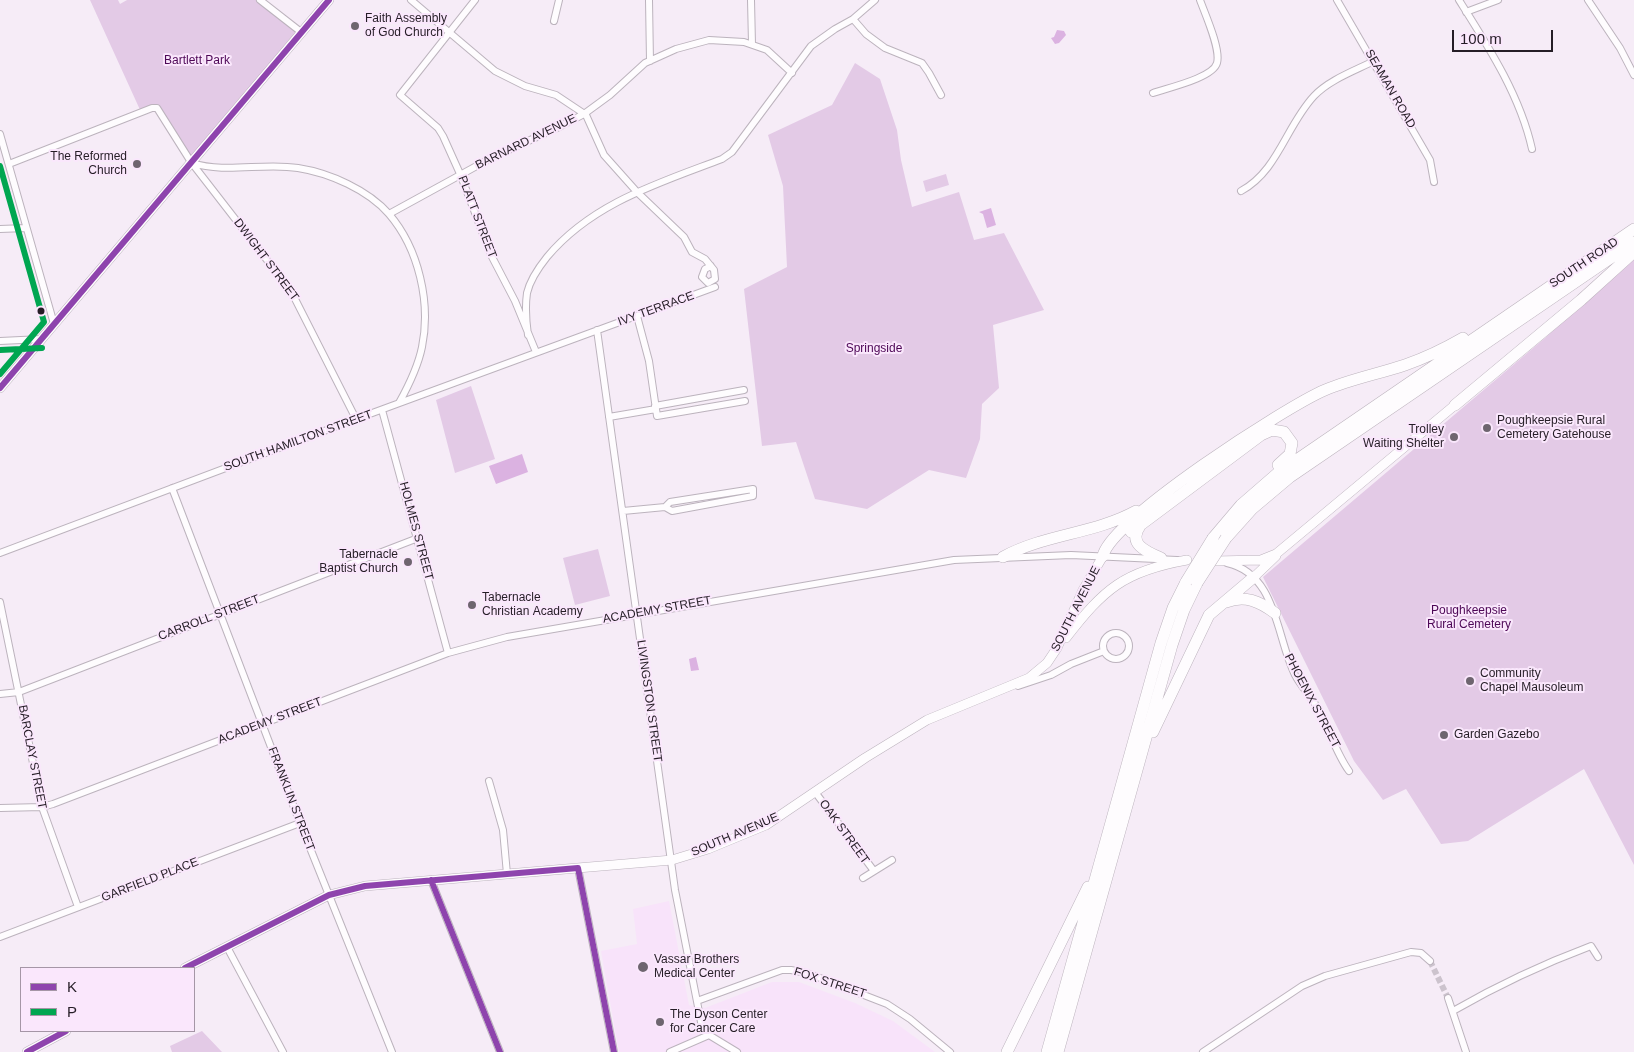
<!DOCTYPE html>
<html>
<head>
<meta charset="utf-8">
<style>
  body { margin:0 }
  #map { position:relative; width:1634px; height:1052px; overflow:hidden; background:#f6ecf7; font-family:Helvetica,sans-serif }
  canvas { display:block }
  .legend { position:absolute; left:20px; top:967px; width:175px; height:65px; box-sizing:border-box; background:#fae7fc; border:1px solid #a596a6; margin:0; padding:6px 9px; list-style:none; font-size:15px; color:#251d26 }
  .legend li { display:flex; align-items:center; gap:10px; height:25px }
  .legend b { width:25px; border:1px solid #a596a6 }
  .scale { position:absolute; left:1452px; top:30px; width:101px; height:22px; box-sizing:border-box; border:2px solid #251d26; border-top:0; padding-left:6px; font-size:15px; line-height:18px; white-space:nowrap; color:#251d26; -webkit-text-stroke:4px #fae7fc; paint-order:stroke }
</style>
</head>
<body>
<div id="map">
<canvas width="1634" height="1052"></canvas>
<ul class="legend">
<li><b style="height:6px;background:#8e44ad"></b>K</li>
<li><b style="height:6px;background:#00a651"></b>P</li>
</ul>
<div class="scale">100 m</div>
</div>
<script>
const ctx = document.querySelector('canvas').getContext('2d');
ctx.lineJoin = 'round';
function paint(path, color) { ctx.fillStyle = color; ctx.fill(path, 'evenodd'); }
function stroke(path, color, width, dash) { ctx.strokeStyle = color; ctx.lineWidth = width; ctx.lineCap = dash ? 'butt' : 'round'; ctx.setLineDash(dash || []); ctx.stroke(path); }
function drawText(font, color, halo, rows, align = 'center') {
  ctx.font = font + ' Helvetica,sans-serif'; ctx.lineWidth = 4; ctx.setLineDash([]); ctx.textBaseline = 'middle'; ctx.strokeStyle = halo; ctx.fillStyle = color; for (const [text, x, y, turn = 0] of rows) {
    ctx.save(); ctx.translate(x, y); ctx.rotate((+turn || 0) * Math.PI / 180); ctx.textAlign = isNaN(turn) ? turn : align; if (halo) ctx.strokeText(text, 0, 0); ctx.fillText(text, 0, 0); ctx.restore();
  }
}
paint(new Path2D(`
  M 669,901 L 689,1005 L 705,1008 L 772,982 L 799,982 L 855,1003 L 893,1021 L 935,1052 L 619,1052 L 601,951 L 637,944 L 633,909 Z`), '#f8e3fa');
paint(new Path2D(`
  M 90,0 L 118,0 L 120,4 L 127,0 L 260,0 L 301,32 L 191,162 L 157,108 L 141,112 Z
  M 855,63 L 880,79 L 897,130 L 901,160 L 912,207 L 959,192 L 974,240 L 1004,233 L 1044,310 L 993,325 L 999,388 L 982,404 L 980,439 L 966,478 L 929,470 L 867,509 L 815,499 L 796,442 L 762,446 L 744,289 L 787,267 L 783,186 L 768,135 L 832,105 Z
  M 946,174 L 949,185 L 926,192 L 923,181 Z
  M 1634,256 L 1634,865 L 1584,769 L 1468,841 L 1441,844 L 1406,789 L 1383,800 L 1354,761 L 1263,577 L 1545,338 Z
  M 471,386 L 495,459 L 455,473 L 436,400 Z
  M 598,549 L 610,596 L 575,605 L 563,558 Z
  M 202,1031 L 222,1052 L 172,1052 L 170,1046 Z`), '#e3cae6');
paint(new Path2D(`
  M 1057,30 L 1064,31 L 1066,35 L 1059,43 L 1055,44 L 1051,38 L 1054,37 Z
  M 991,208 L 996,225 L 987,228 L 983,214 L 979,212 Z
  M 522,454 L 528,472 L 496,484 L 489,466 Z
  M 696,657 L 699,670 L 691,671 L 689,659 Z`), '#dbb2e1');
stroke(new Path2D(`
  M 1430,961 L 1448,998`), '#ccc3cd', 6, [6, 3]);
const street = new Path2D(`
  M 260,0 L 301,32
  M 411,0 L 495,71 L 525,86 L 556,95 L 586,115 L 604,155 L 637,192 L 684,237 L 692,252 L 705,259 L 714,270 L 715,279 L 708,283 L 702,277 L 705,269 L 711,266
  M 475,0 L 400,95 L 438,128 L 443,136 L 461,176 L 491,255 L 515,301 L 536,352
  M 649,0 L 650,61
  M 751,0 L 752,44
  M 1337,0 L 1430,160 L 1434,182
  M 1459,0 C 1488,46 1520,95 1532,149
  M 1588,0 L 1620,48 L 1634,75
  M 1466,12 L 1498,0
  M 853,19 L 866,34 L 885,48 L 922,63 L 929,73 L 941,95
  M 554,21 L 559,0
  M 1153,93 C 1167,88 1213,78 1217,63 C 1221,49 1205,14 1200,0
  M 0,134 L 54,324
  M 192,163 C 227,174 263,162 298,168 C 330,173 368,190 389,214 C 419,249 431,303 422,347 C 418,367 409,385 399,403
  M 9,164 L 152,108 L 157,108 L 191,162 L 291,291 L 356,419
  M 1241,191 C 1278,171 1286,126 1314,96 C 1329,80 1354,71 1374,61
  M 389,214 L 493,157 L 561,126 L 584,114 L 610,95 L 645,63 L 676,49 L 709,40 L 744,42 L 767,50 L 792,73
  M 0,229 L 26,228
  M 637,316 L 649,361 L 657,416 L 745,401
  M 597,330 L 675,890 L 702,1027 L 709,1035 L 737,1052
  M 528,335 C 526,321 525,307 527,293 C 530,280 539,267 547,257 C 592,203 659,183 722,159 L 732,152 L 811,46 L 835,29 L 853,19 L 875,0
  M 0,341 L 42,339
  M 655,406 L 744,390
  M 382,410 L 448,653
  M 609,417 L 656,409
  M 172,488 L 300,823 L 392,1052
  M 623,511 L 665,507 L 672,511 L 753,496 L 753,489 L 670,502 L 665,507
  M 0,553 L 356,419 L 715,287
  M 1227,563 C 1277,574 1276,637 1295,675 C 1301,687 1312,697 1318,709 C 1329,729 1336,753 1349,771
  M 0,602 L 42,807 L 78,907
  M1103 646a13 13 0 1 1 26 0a13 13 0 1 1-26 0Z
  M 1018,686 L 1051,675 L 1071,664 L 1104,651
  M 0,694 L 19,692 L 418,538
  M 489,781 L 503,830 L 507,874
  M 815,792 L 874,871
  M 0,808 L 42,807 L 53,804 L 448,653 L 507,637 L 954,560 L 1071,555 L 1177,560
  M 578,868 L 614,1052
  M 863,878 L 892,860
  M 431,880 L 500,1052
  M 0,937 L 300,823
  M 227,947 L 283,1052
  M 1448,998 L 1466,1052
  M 697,1001 L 782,970 L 791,970 L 807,973 L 887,1004 L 910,1019 L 950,1052
  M 1453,1011 C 1498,985 1543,964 1591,946 L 1598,957
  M 670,1052 L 709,1035
  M 1203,1052 L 1302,986 L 1325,976 L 1411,952 L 1421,953 L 1430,961`);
const secondary = new Path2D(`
  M 0,388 L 329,0
  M 1215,561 L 1261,560 L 1276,554 L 1455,405
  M 1254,577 L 1276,556
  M 1066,638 C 1104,589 1124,571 1187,560
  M 185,968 L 329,895 L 365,886 L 672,860 L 708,849 L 766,825 L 865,758 L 927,720 L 1029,678 L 1047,663 L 1057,648 L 1083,590 L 1103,556
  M 27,1052 L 66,1031`);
const highway = new Path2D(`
  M 1455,405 L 1581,300 L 1634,252
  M 1140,526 C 1127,544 1147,552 1161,558
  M 1131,532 L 1261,435 L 1272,430 L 1284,432 L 1292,443 L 1290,454 L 1278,465
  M 1213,538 L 1241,505 L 1279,472 L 1634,229
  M 1226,538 L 1252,509 L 1290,477 L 1634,242
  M 1103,556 C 1110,520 1287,406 1325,390 C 1351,379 1378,374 1405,365 C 1425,358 1444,349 1463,338
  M 1003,557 C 1045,534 1094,534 1136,511
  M 1226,602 C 1245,595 1259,601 1275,613
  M 1153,732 L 1209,615 L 1254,577
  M 1007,1052 L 1088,887
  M 1047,1052 L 1161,643 L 1173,608 L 1186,582
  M 1058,1052 L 1172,645 L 1184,610 L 1197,583`);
stroke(street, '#bcb3bd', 8);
stroke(secondary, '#bcb3bd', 10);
stroke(highway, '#bcb3bd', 12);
stroke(street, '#fefcfe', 6);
stroke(secondary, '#fefcfe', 9);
stroke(highway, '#fefcfe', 11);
const highwayBridge = new Path2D(`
  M 1186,582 L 1213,538
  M 1197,583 L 1226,538`);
stroke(highwayBridge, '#bcb3bd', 12, []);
stroke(highwayBridge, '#fefcfe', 11);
stroke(new Path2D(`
  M 0,388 L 329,0
  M 431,880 L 500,1052
  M 185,968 L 329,895 L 365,886 L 578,868 L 614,1052
  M 27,1052 L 66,1031`), '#8e44ad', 6);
stroke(new Path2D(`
  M 0,166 L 44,322 L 0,374
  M 0,350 L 42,348`), '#00a651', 6);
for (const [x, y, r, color] of [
  [355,26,5,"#6e656f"],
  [137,164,5,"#6e656f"],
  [41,311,4.5,"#251d26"],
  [1487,428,5,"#6e656f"],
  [1454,437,5,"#6e656f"],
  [408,562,5,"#6e656f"],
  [472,605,5,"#6e656f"],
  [1470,681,5,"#6e656f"],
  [1444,735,5,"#6e656f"],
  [643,967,6,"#6e656f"],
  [660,1022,5,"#6e656f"]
]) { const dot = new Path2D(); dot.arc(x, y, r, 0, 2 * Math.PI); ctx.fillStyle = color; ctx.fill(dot); stroke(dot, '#fae7fc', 2); }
drawText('12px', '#251d26', '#fae7fc', [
  ["Faith Assembly",365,19],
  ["of God Church",365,33],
  ["The Reformed",127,157,"right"],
  ["Church",127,171,"right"],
  ["Poughkeepsie Rural",1497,421],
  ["Cemetery Gatehouse",1497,435],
  ["Trolley",1444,430,"right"],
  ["Waiting Shelter",1444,444,"right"],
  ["Tabernacle",398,555,"right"],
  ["Baptist Church",398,569,"right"],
  ["Tabernacle",482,598],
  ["Christian Academy",482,612],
  ["Community",1480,674],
  ["Chapel Mausoleum",1480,688],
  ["Garden Gazebo",1454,735],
  ["Vassar Brothers",654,960],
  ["Medical Center",654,974],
  ["The Dyson Center",670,1015],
  ["for Cancer Care",670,1029]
], 'left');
drawText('12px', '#4d0756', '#fae7fc', [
  ["Bartlett Park",197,61],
  ["Springside",874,349],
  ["Poughkeepsie",1469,611],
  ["Rural Cemetery",1469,625]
]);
drawText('12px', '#251d26', '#fae7fc', [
  ["SEAMAN ROAD",1390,89,60],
  ["BARNARD AVENUE",526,142,-26],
  ["PLATT STREET",477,217,69],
  ["DWIGHT STREET",266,260,53],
  ["SOUTH ROAD",1584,263,-34],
  ["IVY TERRACE",656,309,-20],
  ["SOUTH HAMILTON STREET",298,441,-20],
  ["HOLMES STREET",416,531,75],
  ["SOUTH AVENUE",1076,609,-63],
  ["ACADEMY STREET",657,610,-10],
  ["CARROLL STREET",209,618,-21],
  ["LIVINGSTON STREET",649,701,82],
  ["PHOENIX STREET",1312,701,62],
  ["ACADEMY STREET",270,721,-21],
  ["BARCLAY STREET",32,757,79],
  ["FRANKLIN STREET",291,799,69],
  ["OAK STREET",844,832,54],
  ["SOUTH AVENUE",735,835,-23],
  ["GARFIELD PLACE",150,880,-21],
  ["FOX STREET",830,983,18]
]);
</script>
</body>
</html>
